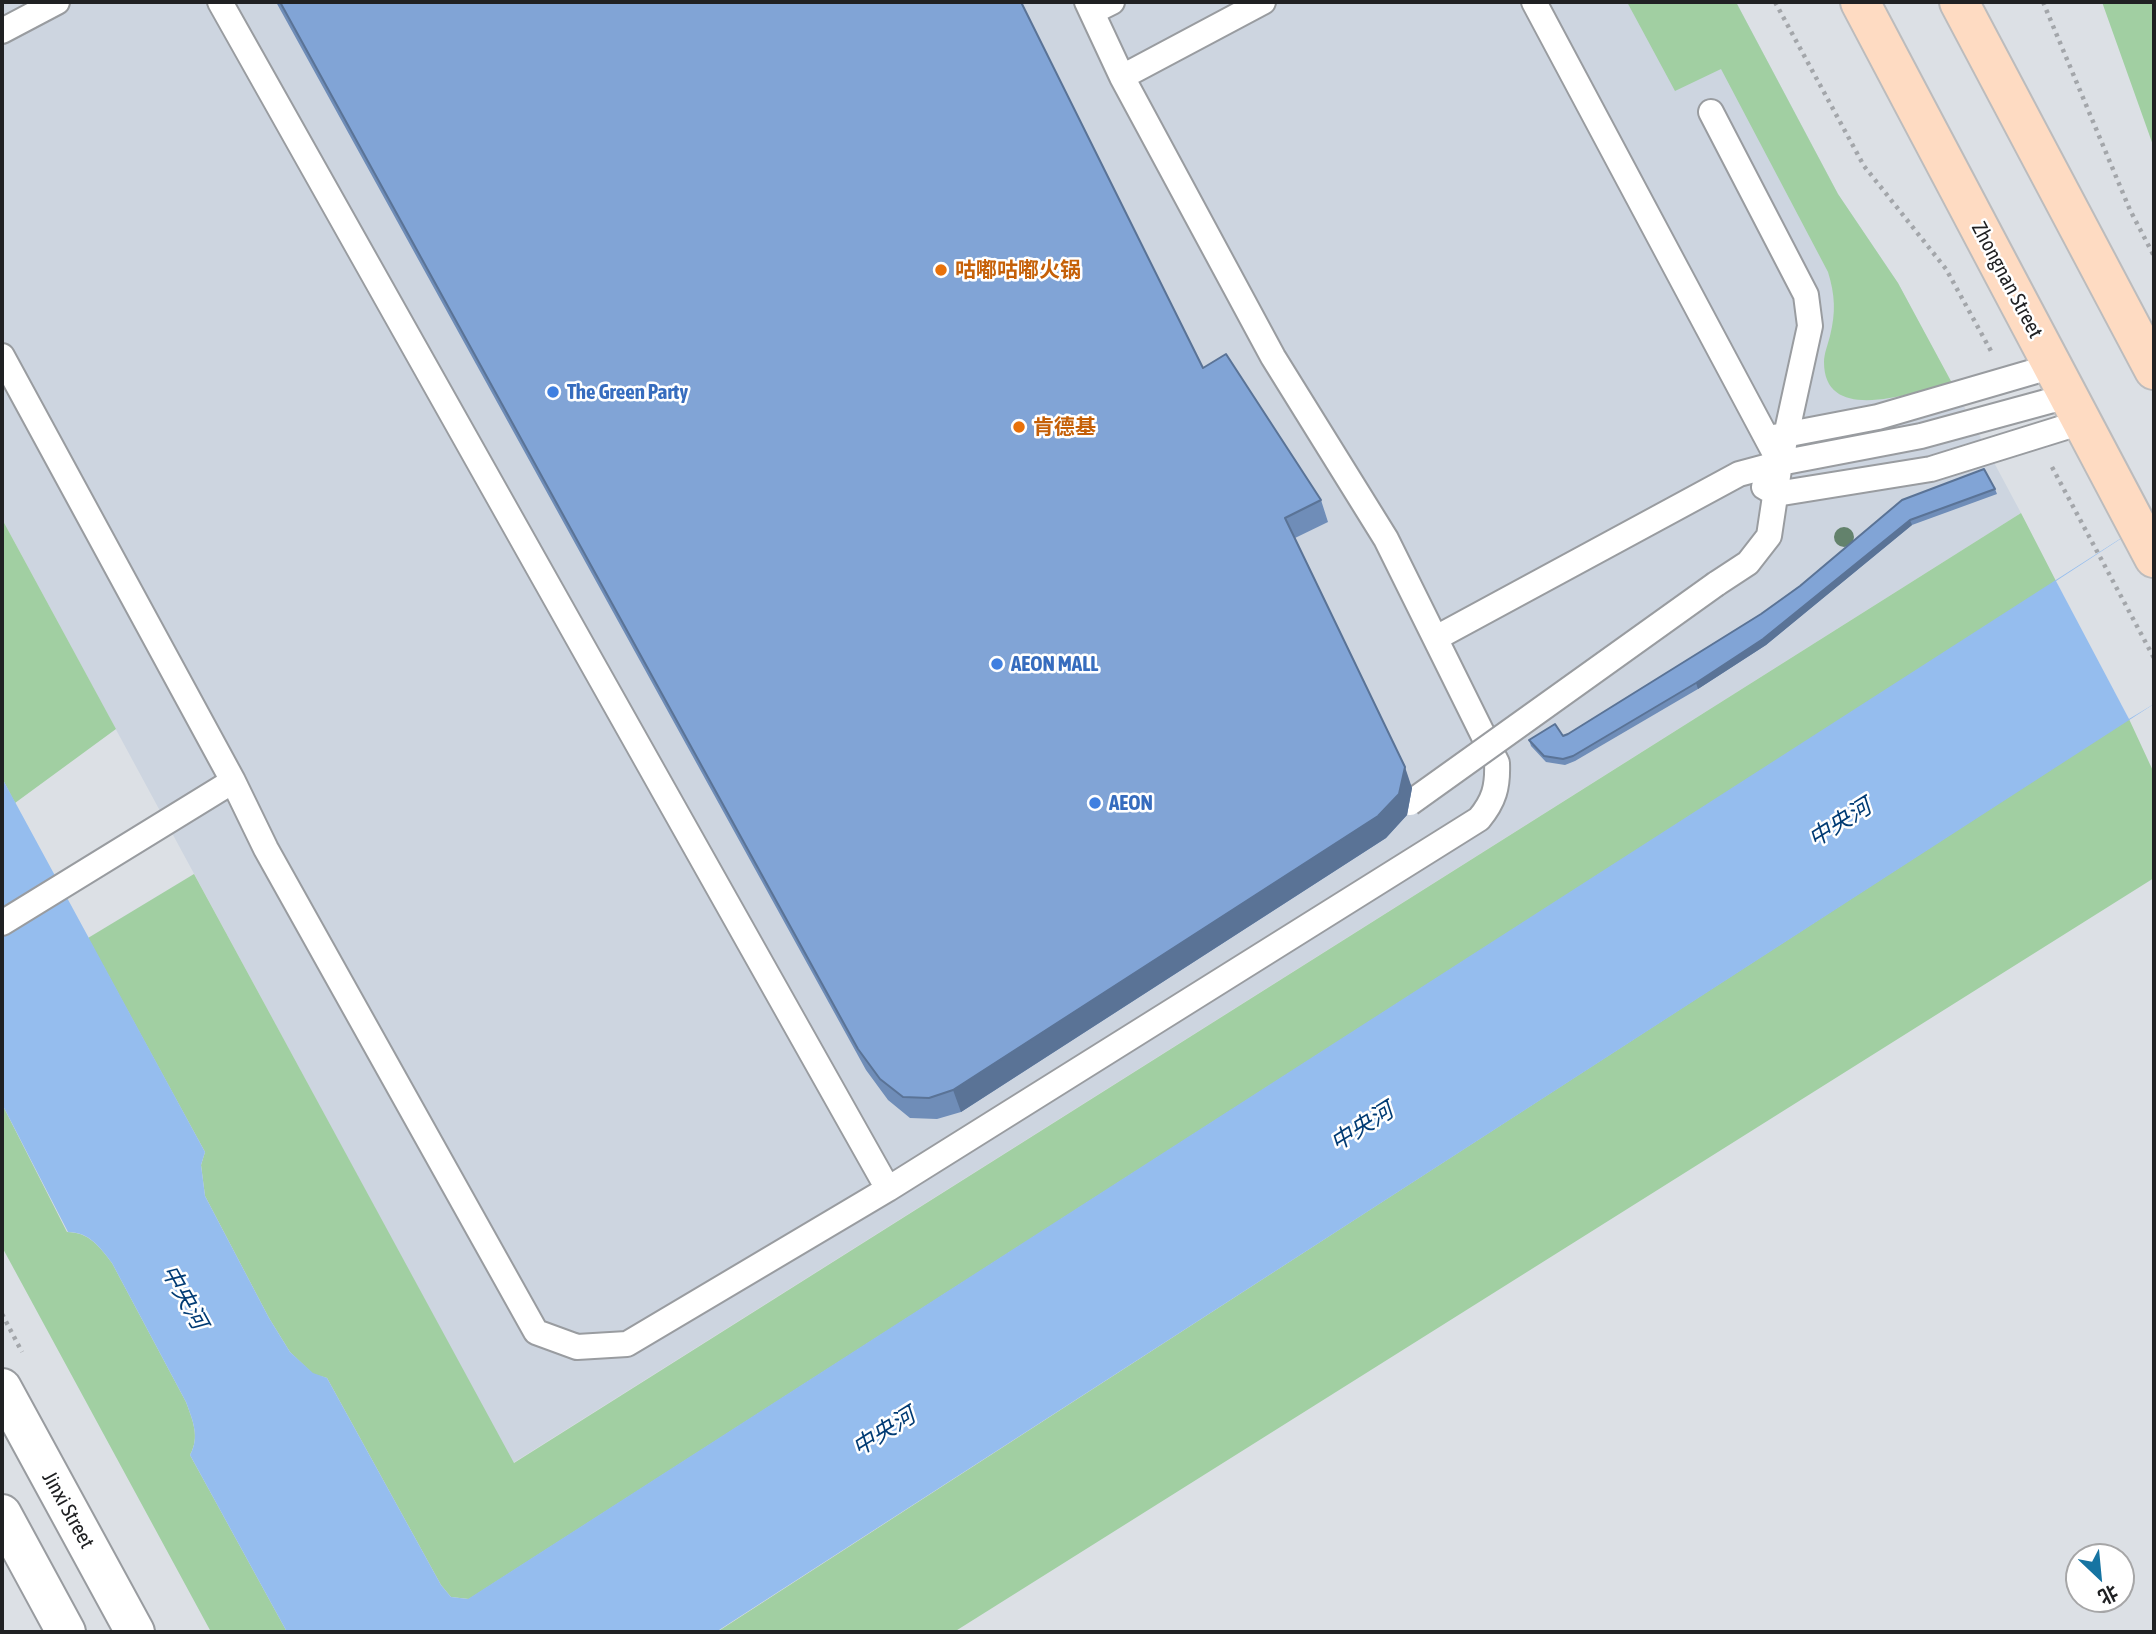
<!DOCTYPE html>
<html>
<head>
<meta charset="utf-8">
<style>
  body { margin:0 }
  #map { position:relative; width:2156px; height:1634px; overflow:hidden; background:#dce0e5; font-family:"Asap Condensed","Noto Sans SC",sans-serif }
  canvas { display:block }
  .frame { position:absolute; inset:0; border:4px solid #202123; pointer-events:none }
  .north { position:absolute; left:2065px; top:1543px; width:70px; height:70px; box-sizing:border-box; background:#fff; border:2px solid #a6a6a7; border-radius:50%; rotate:154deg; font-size:19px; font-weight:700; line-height:28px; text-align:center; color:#202123 }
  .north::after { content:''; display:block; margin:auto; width:24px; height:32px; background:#1674a2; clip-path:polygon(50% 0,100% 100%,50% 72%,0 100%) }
</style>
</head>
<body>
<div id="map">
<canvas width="2156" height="1634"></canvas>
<div class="frame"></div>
<div class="north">北</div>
</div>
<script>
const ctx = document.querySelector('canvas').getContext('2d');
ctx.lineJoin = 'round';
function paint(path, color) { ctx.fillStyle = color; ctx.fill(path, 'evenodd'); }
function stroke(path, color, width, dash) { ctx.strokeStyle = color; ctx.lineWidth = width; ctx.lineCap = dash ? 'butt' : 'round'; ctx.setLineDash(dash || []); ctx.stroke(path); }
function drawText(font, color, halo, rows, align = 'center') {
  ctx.font = font + ' "Asap Condensed","Noto Sans SC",sans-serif'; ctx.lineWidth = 5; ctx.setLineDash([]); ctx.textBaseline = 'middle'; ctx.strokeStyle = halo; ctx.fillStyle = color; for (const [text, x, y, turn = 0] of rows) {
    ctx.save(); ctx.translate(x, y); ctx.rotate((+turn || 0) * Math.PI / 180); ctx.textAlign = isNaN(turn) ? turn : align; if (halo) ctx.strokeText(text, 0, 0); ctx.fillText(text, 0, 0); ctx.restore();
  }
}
paint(new Path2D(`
  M 2,2 L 1736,2 L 1838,194 L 1898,283 L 2021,513 L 513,1463 L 2,519 Z`), '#cdd5e0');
paint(new Path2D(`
  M 1627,2 L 1736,2 L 1838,194 L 1898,283 L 1952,383 C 1916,391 1824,427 1824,362 C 1824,354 1828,344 1830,336 C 1836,312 1835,295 1828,272 L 1721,69 L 1675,91 Z
  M 2102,2 L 2154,2 L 2154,148 Z
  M 2021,513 L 2056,581 L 469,1599 L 451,1597 L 441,1585 L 327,1378 L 313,1374 L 290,1352 L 269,1318 L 205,1196 L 201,1165 L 205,1152 L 88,938 L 194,874 L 514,1463 Z
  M 2,519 L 116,729 L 15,803 L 2,778 Z
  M 2129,719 L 2154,773 L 2154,878 L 954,1632 L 717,1632 Z
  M 2,1104 L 67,1232 C 89,1232 100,1247 112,1263 L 186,1402 C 193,1421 200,1437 190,1455 L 287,1632 L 211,1632 L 2,1247 Z`), '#a1cfa2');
paint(new Path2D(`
  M 2154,517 L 2154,704 L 716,1632 L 287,1632 L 190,1455 C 200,1437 193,1421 186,1402 L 112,1263 C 100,1247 89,1232 68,1232 L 2,1104 L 2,778 L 205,1152 L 201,1165 L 205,1196 L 269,1318 L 290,1352 L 313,1373 L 327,1378 L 441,1585 L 451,1597 L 468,1599 Z`), '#95bdee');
paint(new Path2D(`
  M 2154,517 L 2154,704 L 2129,719 L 2056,581 Z`), '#dce0e5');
const lane = new Path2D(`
  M 220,2 L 888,1189
  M 1534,2 L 1780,463
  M 1092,12 L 1112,2
  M 2,31 L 57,2
  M 1122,77 L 1263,2
  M 1711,112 L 1806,295 L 1810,326 L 1780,463 L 1769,536 L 1748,563 L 1716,584
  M 2,356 L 233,781 L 266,849 L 536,1332 L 577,1347 L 627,1344 L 888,1189 L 1479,819 C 1494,801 1498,787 1497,763 L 1386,539 L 1273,357 L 1122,77 L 1087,2
  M 1774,437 L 1878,417 L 2053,366
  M 1764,487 L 1776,494 L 1931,469 L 2082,422
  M 1436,638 L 1739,474 L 1780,463 L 1921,436 L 2068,396
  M 2,923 L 233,781`);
const secondary = new Path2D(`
  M 2,1388 L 135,1632
  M 2,1514 L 66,1632`);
const primary = new Path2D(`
  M 1860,2 L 2154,558
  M 1959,2 L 2154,370`);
stroke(lane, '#999ca0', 28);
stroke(secondary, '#999ca0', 42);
stroke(primary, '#bcbcbd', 42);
stroke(new Path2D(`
  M 1775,2 L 1864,166 L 1946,269 L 1991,351
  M 2043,2 L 2130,210 L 2154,256
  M 2052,467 L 2154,658
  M 2,1314 L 22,1352`), '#a3a6aa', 4.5, [3.5, 5]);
stroke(lane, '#fff', 24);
stroke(secondary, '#fff', 38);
stroke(primary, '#fedbc2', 38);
const laneBridge = new Path2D(`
  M 1410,803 L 1716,584`);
stroke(laneBridge, '#999ca0', 28, []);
stroke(laneBridge, '#fff', 24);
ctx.fillStyle = '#63826c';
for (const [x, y] of [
  [1844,537]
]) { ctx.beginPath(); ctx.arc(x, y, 10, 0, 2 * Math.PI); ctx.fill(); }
paint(new Path2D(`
  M 276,2 L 1021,2 L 1203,368 L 1321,500 L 1328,522 L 1295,538 L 1412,788 L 1407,815 L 1386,838 L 961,1112 L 937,1119 L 910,1118 L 888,1100 L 866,1070 Z
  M 1995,489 L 1997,494 L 1912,525 L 1766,645 L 1698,689 L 1575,761 L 1565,765 L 1546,762 L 1531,746 L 1529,740 L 1568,734 L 1761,614 L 1800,586 L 1902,500 Z`), '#6f8db8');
paint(new Path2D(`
  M 1910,520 L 1912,525 L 1766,645 L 1698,689 L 1696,683 Z
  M 1405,767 L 1412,788 L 1407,815 L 1386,838 L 961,1112 L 953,1090 Z`), '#5a7396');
const building = new Path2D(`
  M 280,2 L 1021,2 L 1203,368 L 1226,354 L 1321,500 L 1285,518 L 1405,767 L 1399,794 L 1378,816 L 953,1090 L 929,1098 L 903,1097 L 880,1079 L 858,1049 Z
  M 1984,469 L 1995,489 L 1910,520 L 1763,639 L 1696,683 L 1573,756 L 1563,759 L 1544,756 L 1529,740 L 1555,724 L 1563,736 L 1568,734 L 1761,614 L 1800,586 L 1902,500 Z`);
paint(building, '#81a4d6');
stroke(building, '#5a7396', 2);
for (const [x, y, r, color] of [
  [941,270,7,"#e8710a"],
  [553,392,7,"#3f7fe0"],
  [1019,427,7,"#e8710a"],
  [997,664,7,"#3f7fe0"],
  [1095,803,7,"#3f7fe0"]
]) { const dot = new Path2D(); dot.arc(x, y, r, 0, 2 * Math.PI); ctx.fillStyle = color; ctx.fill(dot); stroke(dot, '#fff', 2.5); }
drawText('bold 21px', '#c56008', '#fff', [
  ["咕嘟咕嘟火锅",955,270],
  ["肯德基",1033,427]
], 'left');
drawText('21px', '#202123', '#fff', [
  ["Zhongnan Street",2007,280,62],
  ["Jinxi Street",68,1510,61]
]);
drawText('bold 21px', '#366cbe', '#fff', [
  ["The Green Party",567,392],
  ["AEON MALL",1011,664],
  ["AEON",1109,803]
], 'left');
drawText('italic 23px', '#003b74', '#fff', [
  ["中央河",1840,823,-32],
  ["中央河",1362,1127,-32],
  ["中央河",184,1297,61],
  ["中央河",884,1432,-32]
]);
</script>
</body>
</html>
